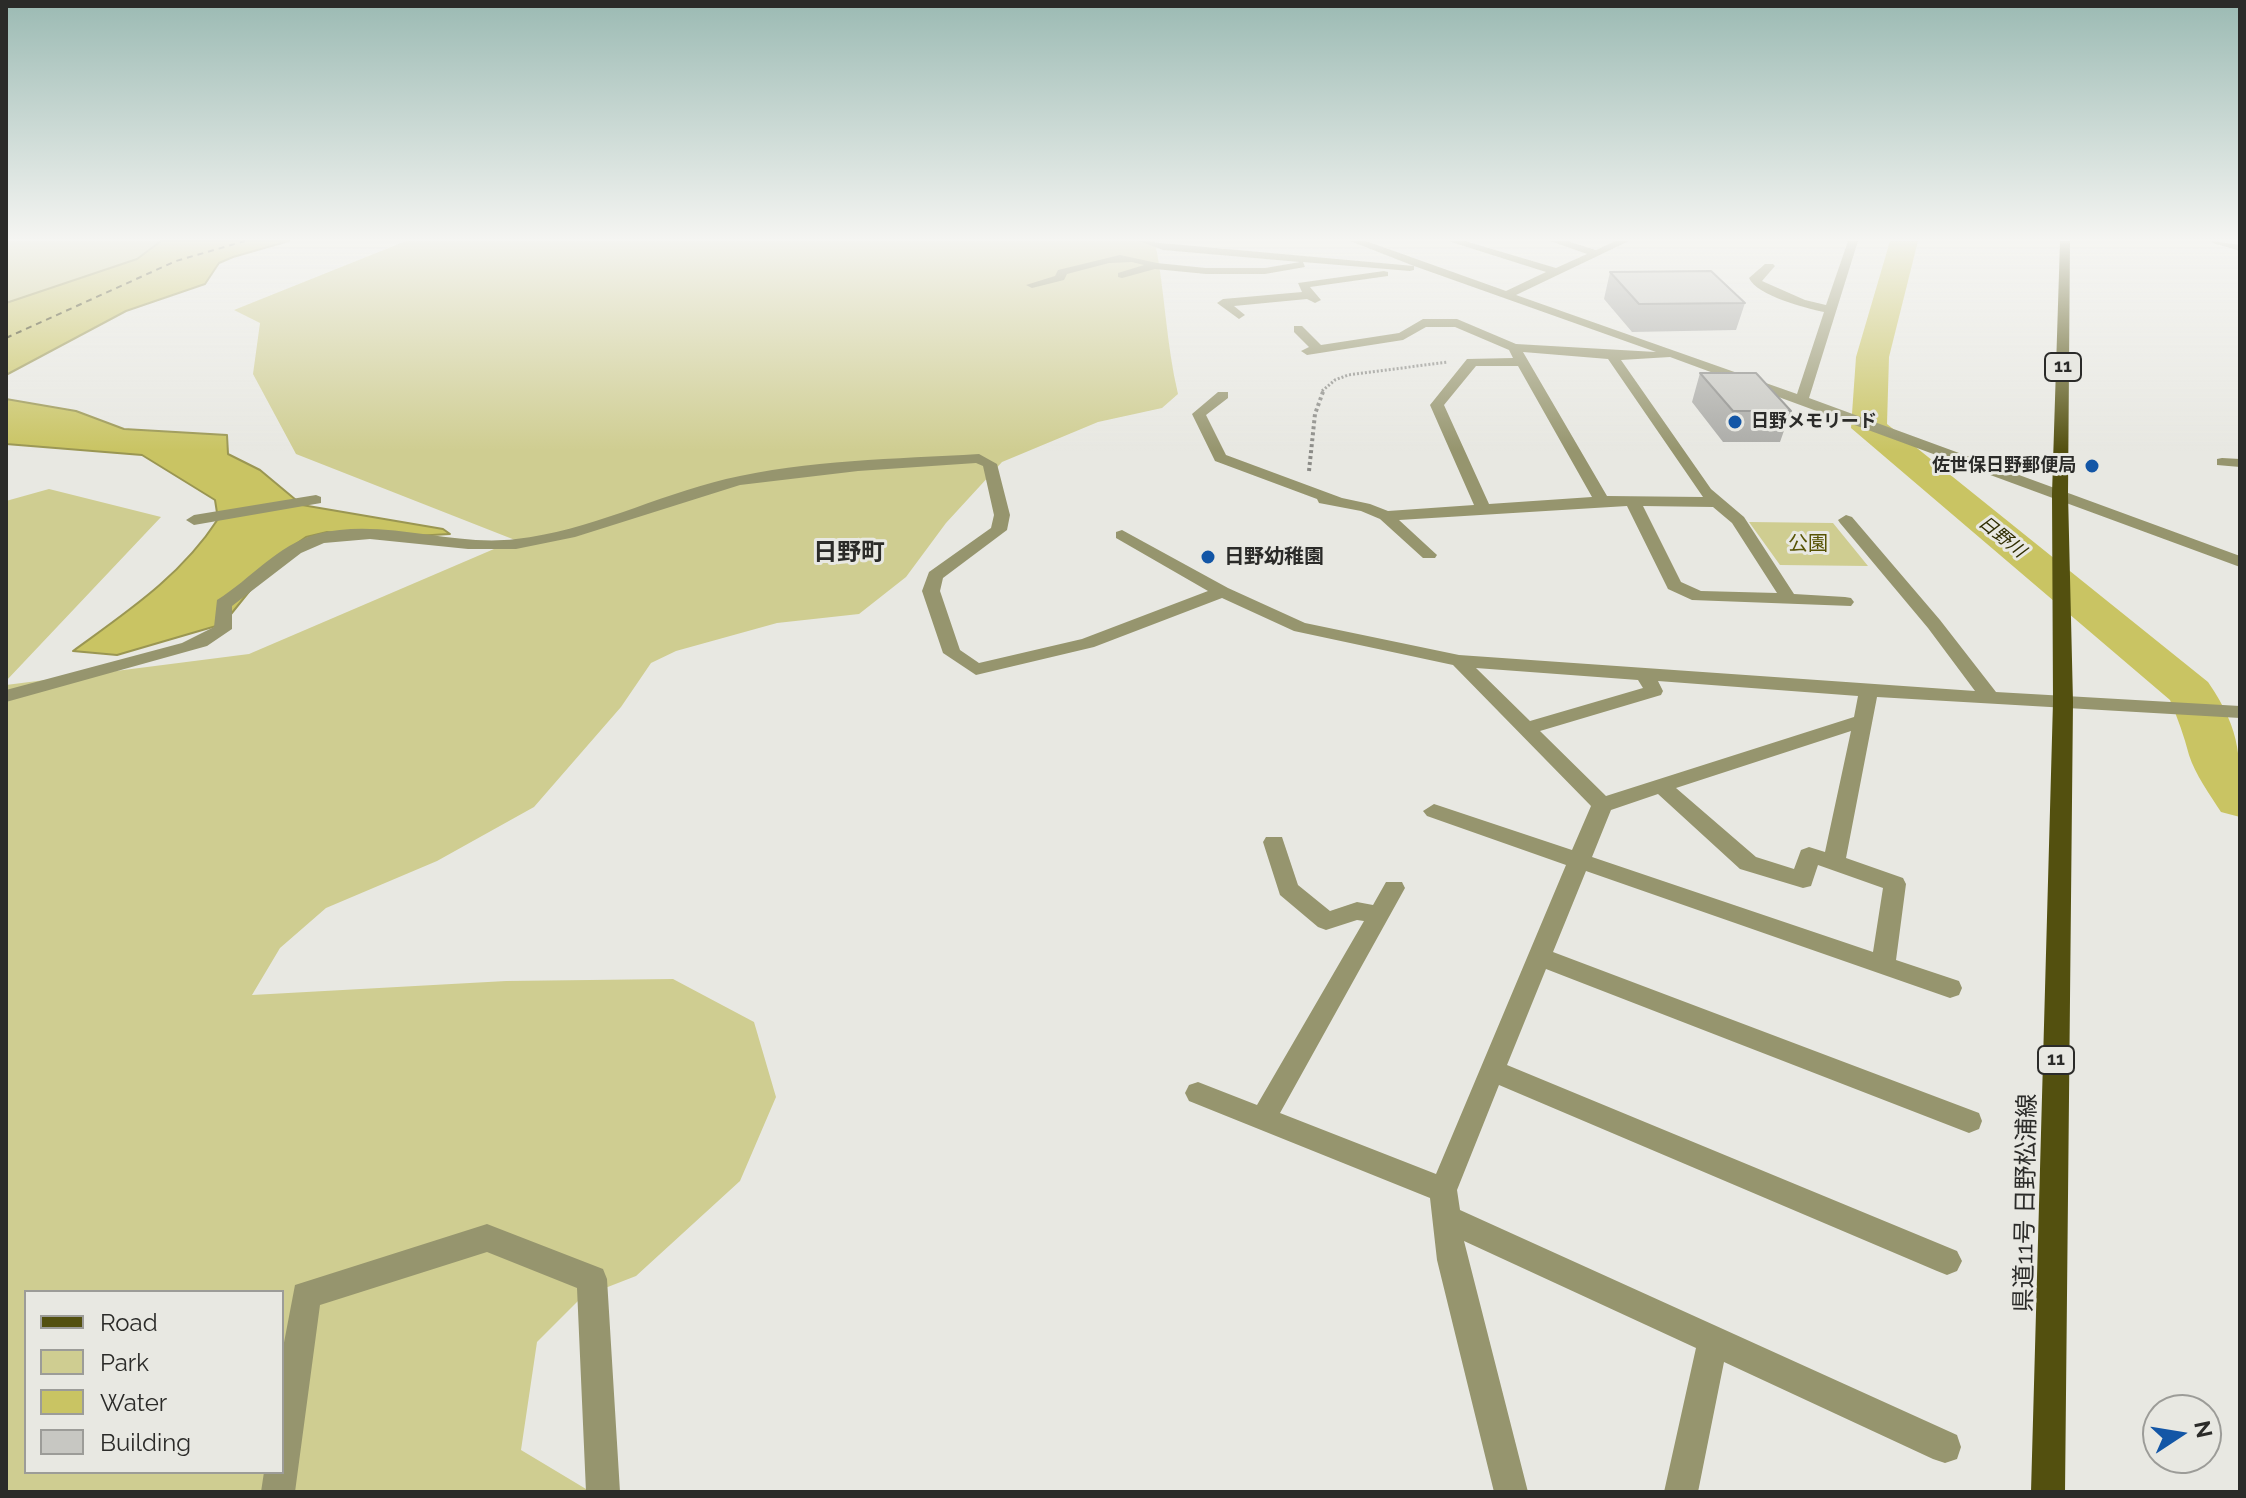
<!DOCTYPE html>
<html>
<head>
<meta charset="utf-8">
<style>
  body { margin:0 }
  #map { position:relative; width:2246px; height:1498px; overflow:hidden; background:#e8e8e2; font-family:Raleway,sans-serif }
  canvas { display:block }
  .frame { position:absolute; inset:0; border:8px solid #2b2b29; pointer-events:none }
  .legend { position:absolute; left:24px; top:1290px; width:260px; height:184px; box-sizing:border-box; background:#e8e8e2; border:2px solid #9c9c98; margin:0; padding:10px 14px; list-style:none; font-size:24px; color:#2b2b29 }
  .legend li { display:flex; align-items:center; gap:16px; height:40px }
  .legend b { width:40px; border:2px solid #9c9c98 }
  .north { position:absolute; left:2142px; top:1394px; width:80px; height:80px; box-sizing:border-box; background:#e8e8e2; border:2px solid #9c9c98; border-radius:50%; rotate:78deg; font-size:22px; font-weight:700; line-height:32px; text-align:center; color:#2b2b29 }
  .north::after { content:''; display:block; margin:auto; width:28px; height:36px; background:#1356a6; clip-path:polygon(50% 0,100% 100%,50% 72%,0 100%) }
</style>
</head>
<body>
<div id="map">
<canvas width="2246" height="1498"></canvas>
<div class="frame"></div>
<ul class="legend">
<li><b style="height:10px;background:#53500f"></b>Road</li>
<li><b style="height:22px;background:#cfcd91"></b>Park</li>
<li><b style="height:22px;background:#c9c463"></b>Water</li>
<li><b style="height:22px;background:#c7c7c2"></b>Building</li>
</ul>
<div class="north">N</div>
</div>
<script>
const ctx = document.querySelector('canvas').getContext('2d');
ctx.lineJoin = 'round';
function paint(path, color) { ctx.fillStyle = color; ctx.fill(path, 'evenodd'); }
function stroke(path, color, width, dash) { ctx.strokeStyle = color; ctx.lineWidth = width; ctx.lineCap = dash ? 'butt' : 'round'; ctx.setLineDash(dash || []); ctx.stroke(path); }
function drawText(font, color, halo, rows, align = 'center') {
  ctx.font = font + ' Raleway,"Noto Sans JP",sans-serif'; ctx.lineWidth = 6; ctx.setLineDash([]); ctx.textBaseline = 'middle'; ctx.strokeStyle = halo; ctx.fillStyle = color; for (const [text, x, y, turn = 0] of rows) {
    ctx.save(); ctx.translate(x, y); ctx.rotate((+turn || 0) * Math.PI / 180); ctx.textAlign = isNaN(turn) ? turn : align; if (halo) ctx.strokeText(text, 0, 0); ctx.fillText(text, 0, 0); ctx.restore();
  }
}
paint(new Path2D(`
  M 6,241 L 198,241 L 6,313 Z
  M 406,241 L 1155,241 C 1165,292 1166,343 1178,394 L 1162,408 L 1098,422 L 1002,462 L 946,523 L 906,577 L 859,614 L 777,623 L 676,651 L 651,663 L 621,707 L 534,807 L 437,861 L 326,908 L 280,948 L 252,995 L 506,981 L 673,979 L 754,1022 L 776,1097 L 740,1181 L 636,1276 L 582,1297 L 537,1342 L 521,1450 L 591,1492 L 6,1492 L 6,685 L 249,654 L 515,540 L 296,454 L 253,374 L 260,323 L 234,310 ZM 26,1292 L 282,1292 L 282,1472 L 26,1472 Z
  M 49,489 L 161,517 L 6,681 L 6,501 Z
  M 1749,522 L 1833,523 L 1868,566 L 1780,565 Z`), '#cfcd91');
const water = new Path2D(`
  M 161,241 L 289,241 L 233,257 L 219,263 L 205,284 L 126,311 L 6,375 L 6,303 L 137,259 Z
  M 6,399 L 76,411 L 124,429 L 227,435 L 228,454 L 260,470 L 302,505 L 443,529 L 450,534 L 379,538 L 327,532 L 306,537 L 277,557 L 223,624 L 117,655 L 73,651 C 128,611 181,576 218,519 L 215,500 L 142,455 L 6,444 Z`);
paint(water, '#c9c463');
stroke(water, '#9a9652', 2);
paint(new Path2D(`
  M 1890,241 L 1918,241 L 1889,357 L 1887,424 L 2208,682 C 2243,733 2240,759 2240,817 L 2221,812 C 2210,795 2195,774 2189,755 C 2184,736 2178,719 2170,700 L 1851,428 L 1856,357 Z`), '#c9c463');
stroke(new Path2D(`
  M 6,338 L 176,261 L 245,241`), '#2f2d01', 2, [6, 5]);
stroke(new Path2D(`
  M 1322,391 L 1335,380 L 1348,375 L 1448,362`), '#8b8b87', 3, [2, 2]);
stroke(new Path2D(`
  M 1309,471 L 1315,414 L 1324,389`), '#8b8b87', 4, [3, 3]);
paint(new Path2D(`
  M 1139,241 L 1414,266 L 1350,241 L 1366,241 L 1506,291 L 1546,272 L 1448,241 L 1465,241 L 1556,268 L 1587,254 L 1550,241 L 1567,241 L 1596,250 L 1615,241 L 1629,241 L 1516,295 L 1797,394 L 1824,312 C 1806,308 1757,296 1749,278 L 1765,264 L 1773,264 L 1775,266 L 1762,281 L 1805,300 L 1826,305 L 1848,241 L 1858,241 L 1809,398 L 2240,556 L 2240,567 L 1670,357 L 1621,360 L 1711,489 L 1744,517 L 1794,594 L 1845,597 L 1851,598 L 1854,602 L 1851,606 L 1692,600 L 1668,589 L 1627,506 L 1399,520 L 1437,555 L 1435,558 L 1423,558 L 1380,519 L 1361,511 L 1319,503 L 1317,499 L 1215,461 L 1192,414 L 1218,392 L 1228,392 L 1228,398 L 1206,415 L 1226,455 L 1342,498 L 1370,504 L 1388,511 L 1474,505 L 1430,405 L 1467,359 L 1513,358 L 1509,350 L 1455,327 L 1426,327 L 1403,340 L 1307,355 L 1301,351 L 1309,347 L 1294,332 L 1294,326 L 1302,326 L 1321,345 L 1399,333 L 1423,319 L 1457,319 L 1516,344 L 1656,352 L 1414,266 L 1414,270 L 1410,271 L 1303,262 L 1305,267 L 1265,274 L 1206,274 L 1155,269 L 1122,278 L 1118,277 L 1118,273 L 1144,265 L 1132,262 L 1109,263 L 1067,274 L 1064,280 L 1032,288 L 1026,285 L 1055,276 L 1058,270 L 1120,255 L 1157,263 L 1206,268 L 1265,268 L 1300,262 L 1163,250 ZM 1523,352 L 1608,359 L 1703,497 L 1607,496 ZM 1476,366 L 1518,366 L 1592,497 L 1489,504 L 1444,405 ZM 1643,506 L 1713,507 L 1732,523 L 1777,593 L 1701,591 L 1681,582 Z
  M 2212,241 L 2240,245 L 2240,251 L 2213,243 Z
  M 1384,271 L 1388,272 L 1388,276 L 1310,287 L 1321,300 L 1315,303 L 1307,299 L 1234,306 L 1245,315 L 1239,319 L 1217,303 L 1223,299 L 1302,292 L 1298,283 Z
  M 979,454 L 997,464 L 1010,515 L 1007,530 L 943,578 L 940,591 L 960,650 L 979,663 L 1082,639 L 1208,591 L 1116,538 L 1116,532 L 1122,530 L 1228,588 L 1305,623 L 1459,655 L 1975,691 L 1928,628 L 1840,523 L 1838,520 L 1846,515 L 1852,517 L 1940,620 L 1996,692 L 2240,706 L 2240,718 L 1877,697 L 1846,858 L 1903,878 L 1906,884 L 1896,960 L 1959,981 L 1962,988 L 1959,995 L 1950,998 L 1586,871 L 1553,952 L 1979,1113 L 1982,1121 L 1979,1129 L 1969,1133 L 1546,969 L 1507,1065 L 1957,1251 L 1962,1261 L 1957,1271 L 1947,1275 L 1937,1271 L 1499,1085 L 1457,1190 L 1460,1210 L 1957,1435 L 1961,1447 L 1957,1459 L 1945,1463 L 1933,1459 L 1724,1362 L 1698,1492 L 1664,1492 L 1696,1348 L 1464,1241 L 1528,1492 L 1494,1492 L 1437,1260 L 1430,1198 L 1189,1101 L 1185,1093 L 1189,1085 L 1198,1082 L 1257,1105 L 1364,921 L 1357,920 L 1326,930 L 1318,927 L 1280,895 L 1263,842 L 1266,837 L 1282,837 L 1298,885 L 1330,911 L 1357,902 L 1373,905 L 1386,882 L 1402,882 L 1405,888 L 1280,1113 L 1436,1174 L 1566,865 L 1427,816 L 1423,811 L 1434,804 L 1572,850 L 1591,806 L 1453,665 L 1294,631 L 1222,598 L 1094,647 L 976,675 L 943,653 L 922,591 L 929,572 L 991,528 L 994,515 L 983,466 L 976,463 L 858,471 L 740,485 L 575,537 L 516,549 L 468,549 L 370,539 L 324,543 L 301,553 L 232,606 L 232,629 L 207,646 L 6,702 L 6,690 L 182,643 L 214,627 L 217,600 C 251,579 277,545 317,534 C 383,517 450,547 516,539 C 589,531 655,496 726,479 C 807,460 896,459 979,454 ZM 1476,668 L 1638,680 L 1643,688 L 1530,721 ZM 1658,681 L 1858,696 L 1854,717 L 1606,796 L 1540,731 L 1661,695 L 1663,691 ZM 1851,731 L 1825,852 L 1809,847 L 1801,850 L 1794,869 L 1756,857 L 1676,788 ZM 1658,794 L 1740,869 L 1803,888 L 1811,886 L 1818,865 L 1883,888 L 1873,952 L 1592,857 L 1611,810 Z
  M 2222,458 L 2240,459 L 2240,467 L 2217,465 L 2217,459 Z
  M 316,495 L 321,497 L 321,503 L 194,525 L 186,520 L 194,515 Z
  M 487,1224 L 603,1269 L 607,1279 L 620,1492 L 586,1492 L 577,1288 L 487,1252 L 320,1305 L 295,1492 L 261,1492 L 264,1472 L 282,1472 L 282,1353 L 295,1285 Z`), '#96956e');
paint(new Path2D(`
  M 2060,241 L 2070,241 L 2068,494 L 2073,702 L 2065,1492 L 2031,1492 L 2053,702 L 2052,494 Z`), '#53500f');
paint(new Path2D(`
  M 1610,272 L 1745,303 L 1736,330 L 1632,332 L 1604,299 Z
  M 1700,373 L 1791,411 L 1780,442 L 1723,442 L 1692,402 Z`), '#ababa7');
const building = new Path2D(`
  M 1711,271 L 1745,303 L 1639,304 L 1610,272 Z
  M 1700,373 L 1756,373 L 1791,411 L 1733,411 Z`);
paint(building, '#c7c7c2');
stroke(building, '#8b8b88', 2);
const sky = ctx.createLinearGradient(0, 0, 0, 451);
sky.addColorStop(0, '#9bbab3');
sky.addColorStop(0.53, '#f5f5f2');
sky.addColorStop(1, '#f5f5f200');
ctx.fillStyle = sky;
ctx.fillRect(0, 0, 2246, 451);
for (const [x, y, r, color] of [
  [1735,422,8,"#1356a6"],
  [2092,466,8,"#1356a6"],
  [1208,557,8,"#1356a6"]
]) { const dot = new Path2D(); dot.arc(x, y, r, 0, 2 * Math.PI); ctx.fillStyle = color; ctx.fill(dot); stroke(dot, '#e8e8e2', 3); }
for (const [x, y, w] of [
  [2063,367,36],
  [2056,1060,36]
]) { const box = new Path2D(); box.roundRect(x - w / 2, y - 14, w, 28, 6); ctx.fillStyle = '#e8e8e2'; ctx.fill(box); stroke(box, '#2b2b29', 2); }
drawText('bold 18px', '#2b2b29', null, [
  ["11",2063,367],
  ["11",2056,1060]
]);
drawText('bold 18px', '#2b2b29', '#e8e8e2', [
  ["日野メモリード",1751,422],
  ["佐世保日野郵便局",2076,466,"right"]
], 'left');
drawText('italic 18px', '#2f2d01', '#e8e8e2', [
  ["日野川",2002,537,39]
]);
drawText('20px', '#575304', '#e8e8e2', [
  ["公園",1808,544]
]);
drawText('bold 20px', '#2b2b29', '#e8e8e2', [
  ["日野幼稚園",1224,557]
], 'left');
drawText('bold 24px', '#2b2b29', '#e8e8e2', [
  ["日野町",849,553]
]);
drawText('24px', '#2b2b29', '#e8e8e2', [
  ["県道11号 日野松浦線",2026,1203,-89]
]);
</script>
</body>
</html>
